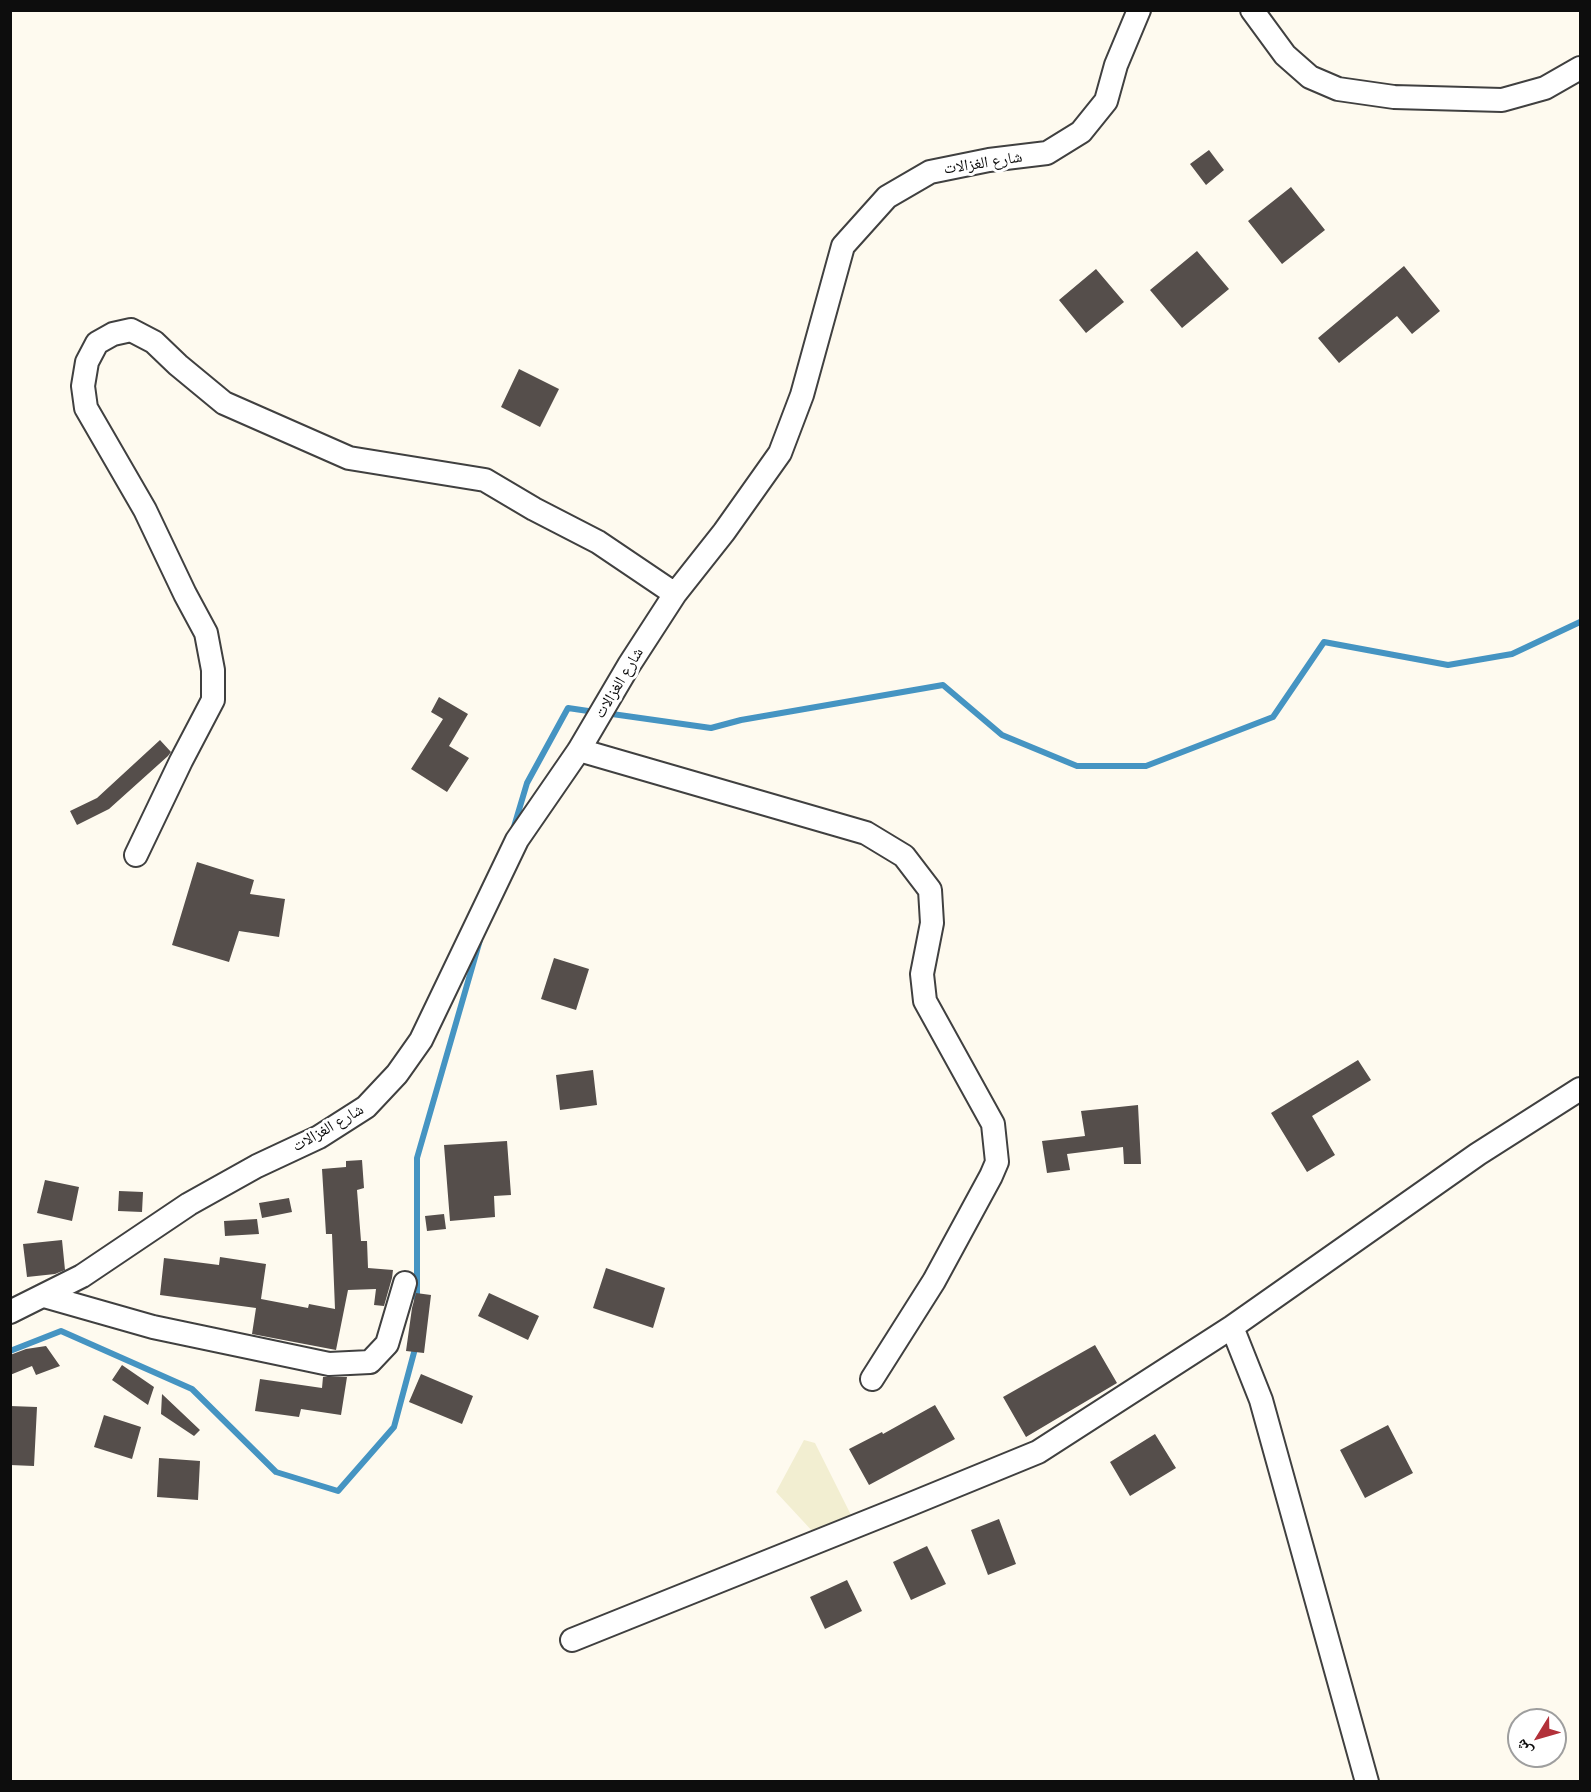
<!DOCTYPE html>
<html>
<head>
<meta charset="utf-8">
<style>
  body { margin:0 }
  #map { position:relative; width:1591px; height:1792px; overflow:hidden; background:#fefaef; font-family:"Roboto Serif","Noto Naskh Arabic",serif }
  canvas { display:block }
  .frame { position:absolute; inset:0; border:12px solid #0d0d0d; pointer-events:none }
  .north { position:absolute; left:1507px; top:1708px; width:60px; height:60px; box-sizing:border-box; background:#fff; border:2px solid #9e9e9e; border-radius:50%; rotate:233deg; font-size:16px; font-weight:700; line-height:24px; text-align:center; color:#0d0d0d }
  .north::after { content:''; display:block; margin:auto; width:21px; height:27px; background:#b2313a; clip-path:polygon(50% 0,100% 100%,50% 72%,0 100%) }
</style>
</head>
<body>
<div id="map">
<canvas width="1591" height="1792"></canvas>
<div class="frame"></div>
<div class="north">ش</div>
</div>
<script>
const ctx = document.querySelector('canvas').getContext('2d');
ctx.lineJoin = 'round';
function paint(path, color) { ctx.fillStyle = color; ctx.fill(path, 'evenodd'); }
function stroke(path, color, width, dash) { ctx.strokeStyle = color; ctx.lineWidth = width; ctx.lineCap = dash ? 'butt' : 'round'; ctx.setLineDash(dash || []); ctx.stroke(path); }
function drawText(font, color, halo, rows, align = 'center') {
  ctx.font = font + ' "Roboto Serif","Noto Naskh Arabic",serif'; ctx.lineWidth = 6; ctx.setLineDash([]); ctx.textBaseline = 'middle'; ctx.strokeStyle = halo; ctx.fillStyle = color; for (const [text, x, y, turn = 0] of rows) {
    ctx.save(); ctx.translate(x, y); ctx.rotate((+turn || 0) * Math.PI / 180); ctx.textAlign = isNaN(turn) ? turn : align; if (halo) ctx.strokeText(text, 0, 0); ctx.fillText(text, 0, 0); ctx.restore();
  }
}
paint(new Path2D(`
  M 804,1440 L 815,1443 L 853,1519 L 814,1533 L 776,1492 Z`), '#f2eed1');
stroke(new Path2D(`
  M 605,713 L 711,728 L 741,720 L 943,685 L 1002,735 L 1077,766 L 1146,766 L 1273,717 L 1324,642 L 1448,665 L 1512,654 L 1580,622
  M 513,830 L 527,783 L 568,708 L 595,712
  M 417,1299 L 417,1158 L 480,940
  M 10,1351 L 61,1331 L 192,1389 L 276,1472 L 338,1491 L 394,1427 L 416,1345`), '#4594c2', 6);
paint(new Path2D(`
  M 1209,150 L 1224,170 L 1206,185 L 1190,164 Z
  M 1291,187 L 1325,230 L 1282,264 L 1248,221 Z
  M 1197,251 L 1229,289 L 1182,328 L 1150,290 Z
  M 1404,266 L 1440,311 L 1412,334 L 1397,316 L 1339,363 L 1318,338 Z
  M 1096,269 L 1124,302 L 1086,333 L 1059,300 Z
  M 519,369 L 559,389 L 540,427 L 501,407 Z
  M 439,697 L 468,714 L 449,746 L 469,758 L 447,792 L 411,769 L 443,719 L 431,712 Z
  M 160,740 L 171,752 L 168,756 L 109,809 L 77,825 L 70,811 L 97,798 Z
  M 197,862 L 254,880 L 250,894 L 285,899 L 279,937 L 239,931 L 229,962 L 172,945 Z
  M 554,958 L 589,969 L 576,1010 L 541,999 Z
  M 1358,1060 L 1371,1080 L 1312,1116 L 1335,1155 L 1307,1172 L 1271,1113 Z
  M 593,1070 L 597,1105 L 560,1110 L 556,1075 Z
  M 1138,1105 L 1141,1164 L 1124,1164 L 1123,1147 L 1067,1154 L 1070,1170 L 1047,1173 L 1042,1141 L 1085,1136 L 1081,1111 Z
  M 507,1141 L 511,1195 L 494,1196 L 495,1217 L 450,1221 L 444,1145 Z
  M 362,1160 L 364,1188 L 357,1190 L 361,1241 L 367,1241 L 368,1268 L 393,1270 L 392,1278 L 384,1306 L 374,1305 L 376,1289 L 348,1290 L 336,1350 L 252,1334 L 256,1308 L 160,1295 L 164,1258 L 219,1265 L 220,1257 L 266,1264 L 261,1299 L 308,1308 L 309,1304 L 335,1309 L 332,1234 L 326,1234 L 322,1169 L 346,1167 L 346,1161 Z
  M 45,1180 L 79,1187 L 72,1221 L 37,1213 Z
  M 119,1191 L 143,1192 L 142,1212 L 118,1211 Z
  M 289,1198 L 292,1212 L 262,1218 L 259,1203 Z
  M 444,1214 L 446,1229 L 427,1231 L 425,1216 Z
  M 257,1219 L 259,1234 L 225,1236 L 224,1221 Z
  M 62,1240 L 65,1270 L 55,1274 L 27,1277 L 23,1244 Z
  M 606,1268 L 665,1288 L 653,1328 L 593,1308 Z
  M 416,1293 L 431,1295 L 424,1353 L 406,1351 L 412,1308 Z
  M 489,1293 L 539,1316 L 528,1340 L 478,1316 Z
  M 1095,1345 L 1117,1383 L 1026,1437 L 1003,1397 Z
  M 46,1346 L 60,1366 L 36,1375 L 32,1366 L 10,1375 L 10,1355 L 26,1349 Z
  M 122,1365 L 154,1387 L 148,1405 L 112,1380 Z
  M 421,1374 L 473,1396 L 462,1424 L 409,1402 Z
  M 323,1377 L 347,1377 L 341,1415 L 301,1409 L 299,1417 L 255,1411 L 260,1379 L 322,1388 Z
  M 162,1394 L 200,1430 L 194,1436 L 161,1414 Z
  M 935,1405 L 955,1439 L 869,1485 L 849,1449 L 882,1432 L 883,1434 Z
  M 10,1406 L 37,1407 L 34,1466 L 10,1465 Z
  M 104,1415 L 141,1427 L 132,1459 L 94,1447 Z
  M 1388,1425 L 1413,1473 L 1365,1498 L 1340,1450 Z
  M 1155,1434 L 1176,1468 L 1130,1496 L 1110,1462 Z
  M 159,1458 L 200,1461 L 198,1500 L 157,1497 Z
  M 999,1519 L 1016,1564 L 988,1575 L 971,1530 Z
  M 927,1546 L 946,1584 L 911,1600 L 893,1562 Z
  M 847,1580 L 862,1611 L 825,1629 L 810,1597 Z`), '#554e4b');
const minor = new Path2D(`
  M 1252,10 L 1285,55 L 1310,77 L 1338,89 L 1394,97 L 1502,100 L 1545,88 L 1580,68
  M 579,750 L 866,833 L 904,856 L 930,890 L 932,923 L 922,974 L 925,1001 L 993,1124 L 997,1162 L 991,1176 L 934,1281 L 872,1379
  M 136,855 L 181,761 L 213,700 L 213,670 L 206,633 L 185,594 L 145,510 L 86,408 L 83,386 L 87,362 L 97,343 L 113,334 L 131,330 L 154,342 L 178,365 L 224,403 L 349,458 L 485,480 L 534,509 L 598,542 L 675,594
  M 44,1296 L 153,1327 L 329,1364 L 370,1362 L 387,1344 L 405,1283
  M 10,1312 L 82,1276 L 189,1204 L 257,1166 L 319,1137 L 366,1107 L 397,1074 L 421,1040 L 517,840 L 579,750 L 629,665 L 675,594 L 724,532 L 780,453 L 802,395 L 843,246 L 887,197 L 930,172 L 989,160 L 1047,153 L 1081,132 L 1106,101 L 1116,65 L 1139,10
  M 1232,1327 L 1261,1400 L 1367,1782
  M 572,1640 L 911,1504 L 1038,1452 L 1232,1327 L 1478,1154 L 1580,1089`);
stroke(minor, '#404040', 26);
stroke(minor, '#fff', 22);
drawText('16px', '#0d0d0d', '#fff', [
  ["شارع الغزالات",983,163,-9],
  ["شارع الغزالات",619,683,-59],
  ["شارع الغزالات",328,1128,-30]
]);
</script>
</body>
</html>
